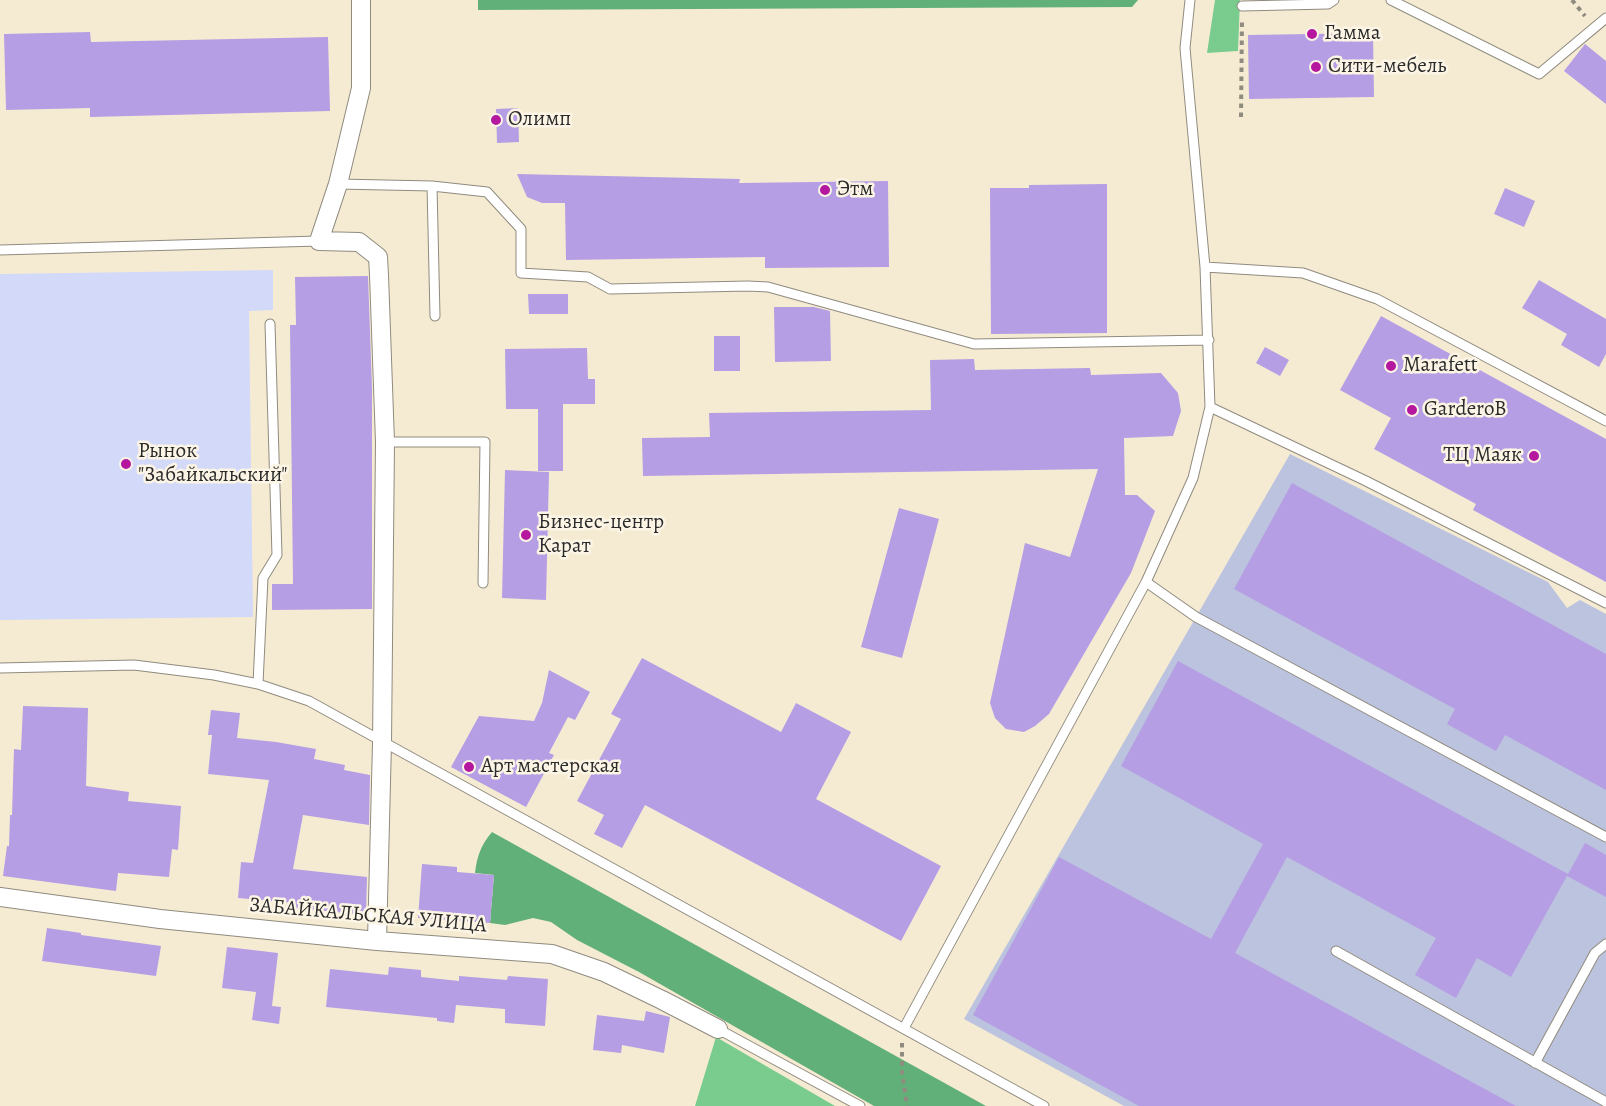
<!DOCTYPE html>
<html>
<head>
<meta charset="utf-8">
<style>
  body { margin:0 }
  canvas { display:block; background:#f5ebd3 }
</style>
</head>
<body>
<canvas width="1606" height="1106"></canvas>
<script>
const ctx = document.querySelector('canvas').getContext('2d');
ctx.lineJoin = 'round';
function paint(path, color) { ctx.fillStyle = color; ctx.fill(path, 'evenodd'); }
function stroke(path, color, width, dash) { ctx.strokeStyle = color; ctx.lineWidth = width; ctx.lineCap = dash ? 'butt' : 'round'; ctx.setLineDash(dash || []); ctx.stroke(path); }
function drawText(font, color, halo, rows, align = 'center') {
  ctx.font = font + ' Alegreya,serif'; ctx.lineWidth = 5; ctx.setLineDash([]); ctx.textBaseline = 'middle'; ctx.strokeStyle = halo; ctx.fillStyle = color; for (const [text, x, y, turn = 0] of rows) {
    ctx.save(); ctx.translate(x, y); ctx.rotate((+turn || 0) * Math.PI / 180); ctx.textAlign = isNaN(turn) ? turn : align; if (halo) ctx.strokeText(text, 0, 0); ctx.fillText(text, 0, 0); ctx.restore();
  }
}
paint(new Path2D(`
  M 273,270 L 273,310 L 249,311 L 253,617 L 0,620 L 0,274 Z`), '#d3d9f9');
paint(new Path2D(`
  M 1290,454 L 1548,582 L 1567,608 L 1580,600 L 1606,614 L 1606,1106 L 1124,1106 L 964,1019 Z`), '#bcc3de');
paint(new Path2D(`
  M 1215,0 L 1240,0 L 1238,51 L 1207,53 Z
  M 716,1037 L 835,1106 L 695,1106 Z`), '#79cc8e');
paint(new Path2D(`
  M 478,0 L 1138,0 L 1132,7 L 478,10 Z
  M 492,832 L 986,1106 L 874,1106 L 639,972 L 577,940 L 551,922 L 533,918 L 505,925 L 490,923 L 494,875 L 475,873 C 477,856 481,845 492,832 Z`), '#62b079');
paint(new Path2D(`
  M 90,32 L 91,42 L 328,37 L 330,111 L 90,117 L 90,108 L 6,110 L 4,34 Z
  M 1373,33 L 1374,97 L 1249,99 L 1248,35 Z
  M 1585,44 L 1606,61 L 1606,104 L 1564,71 Z
  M 518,108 L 519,142 L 497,143 L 496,109 Z
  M 517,174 L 740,179 L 739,183 L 888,181 L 889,267 L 765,268 L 765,257 L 566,260 L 565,203 L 542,203 L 527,197 Z
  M 1107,184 L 1107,333 L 991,334 L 990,188 L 1029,188 L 1029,185 Z
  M 1505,188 L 1535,201 L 1524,227 L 1494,214 Z
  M 368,276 L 372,388 L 372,609 L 272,610 L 272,584 L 293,584 L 290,325 L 296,325 L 295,277 Z
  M 1539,280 L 1606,319 L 1606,354 L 1599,367 L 1561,345 L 1567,334 L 1522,308 Z
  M 528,294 L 568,294 L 568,314 L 529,314 Z
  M 774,307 L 814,307 L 830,311 L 831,361 L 775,362 Z
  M 1381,316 L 1606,439 L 1606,582 L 1473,510 L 1476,504 L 1374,449 L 1391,418 L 1340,390 Z
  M 714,336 L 740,336 L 740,371 L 714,371 Z
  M 1265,347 L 1289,360 L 1280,376 L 1256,363 Z
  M 587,348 L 588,379 L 595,379 L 595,404 L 563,404 L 563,471 L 538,471 L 538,409 L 506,409 L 505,349 Z
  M 974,359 L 975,370 L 1090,368 L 1091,375 L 1161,373 L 1178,393 L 1181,411 L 1173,436 L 1124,438 L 1125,495 L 1137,495 L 1155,511 L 1131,573 L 1049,714 L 1035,726 L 1024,732 L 1006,729 L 995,718 L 990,703 L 1025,543 L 1070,557 L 1098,469 L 643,476 L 642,438 L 710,437 L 709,413 L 931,410 L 930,360 Z
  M 505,470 L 549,472 L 546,600 L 502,598 Z
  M 1292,483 L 1606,654 L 1606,790 L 1505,735 L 1496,751 L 1447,724 L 1455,709 L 1234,589 Z
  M 899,508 L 939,519 L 902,658 L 861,647 Z
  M 642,658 L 781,732 L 796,703 L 851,732 L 816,799 L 941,866 L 901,941 L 645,805 L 622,848 L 594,834 L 604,815 L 577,801 L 621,719 L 611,714 Z
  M 1178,661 L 1568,874 L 1511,977 L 1477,958 L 1456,998 L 1415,975 L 1436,938 L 1287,857 L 1235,953 L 1516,1106 L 1139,1106 L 973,1015 L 1059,857 L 1211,939 L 1263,844 L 1121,766 Z
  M 549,670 L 590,692 L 575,720 L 568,717 L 549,753 L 554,755 L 526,807 L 451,767 L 479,716 L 534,721 L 542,703 Z
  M 23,706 L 88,708 L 86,786 L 129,792 L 128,801 L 181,806 L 178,850 L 172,849 L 169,877 L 118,873 L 116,891 L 3,876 L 7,846 L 9,846 L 10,815 L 12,815 L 14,749 L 21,750 Z
  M 211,710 L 240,713 L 237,738 L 276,742 L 316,749 L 314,759 L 345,765 L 344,770 L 370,775 L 369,825 L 303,815 L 293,869 L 367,877 L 366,915 L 295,908 L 295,903 L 238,898 L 241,862 L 253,863 L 269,780 L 208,774 L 212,735 L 208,735 Z
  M 1585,843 L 1606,855 L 1606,897 L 1567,876 Z
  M 422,864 L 457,867 L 457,872 L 494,875 L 490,923 L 418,918 Z
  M 47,928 L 81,933 L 81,935 L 161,946 L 156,976 L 42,961 Z
  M 227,947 L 278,953 L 272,1006 L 281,1007 L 279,1024 L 252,1020 L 256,992 L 222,988 Z
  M 389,967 L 421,970 L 421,977 L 459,981 L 459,976 L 507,980 L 508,976 L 548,979 L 545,1026 L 505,1023 L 505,1009 L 456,1005 L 454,1023 L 437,1021 L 437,1018 L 326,1007 L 330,969 L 388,975 Z
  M 646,1011 L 670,1017 L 664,1053 L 622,1045 L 621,1053 L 593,1050 L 597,1015 L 644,1021 Z`), '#b59ee4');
const service = new Path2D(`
  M 1391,0 L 1539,74 L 1606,18
  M 1242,6 L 1328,4 L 1334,0
  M 338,184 L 432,186 L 435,316
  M 432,186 L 487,192 L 521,229 L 521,273 L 588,277 L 610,289 L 748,286 L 768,287 L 974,344 L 1209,340
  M 0,250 L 319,241
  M 1205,267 L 1303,273 L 1377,299 L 1606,421
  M 1210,407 L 1366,481 L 1606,603
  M 385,442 L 485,442 L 483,583
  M 1146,582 L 1196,617 L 1606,837
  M 0,668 L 134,665 L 214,675 L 258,684 L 309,701 L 1044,1106
  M 258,684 L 263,578 L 277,555 L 270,324
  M 1336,951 L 1606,1102
  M 904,1028 L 1146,582 L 1193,478 L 1210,407 L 1205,267 L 1185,48 L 1190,0
  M 718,1029 L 860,1106
  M 1535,1063 L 1595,953 L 1606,944`);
const minor = new Path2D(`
  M 361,0 L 361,88 L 338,184 L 319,241 L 359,242 L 378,257 L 379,275 L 385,442 L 382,743 L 377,941
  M 0,897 L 160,919 L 377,941 L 552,954 L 604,972 L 662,1000 L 718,1029`);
stroke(service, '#908b7f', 11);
stroke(minor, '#908b7f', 20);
stroke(new Path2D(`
  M 1572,0 L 1585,16
  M 1241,117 L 1242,19
  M 902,1043 L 902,1072 L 907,1106`), '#908b7f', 4, [4.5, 4.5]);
stroke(service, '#fff', 9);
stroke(minor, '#fff', 18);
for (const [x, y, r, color] of [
  [1312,34,6,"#b5179e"],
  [1316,67,6,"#b5179e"],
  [496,120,6,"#b5179e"],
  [825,190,6,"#b5179e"],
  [1391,366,6,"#b5179e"],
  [1412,410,6,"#b5179e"],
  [1534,456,6,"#b5179e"],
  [126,464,6,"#b5179e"],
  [526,535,6,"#b5179e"],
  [469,767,6,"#b5179e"]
]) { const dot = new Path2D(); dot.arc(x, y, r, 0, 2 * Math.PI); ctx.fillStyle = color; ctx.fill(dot); stroke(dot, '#fcf5e5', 2); }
drawText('21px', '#2b2b2b', '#fcf5e5', [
  ["Гамма",1324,34],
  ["Сити-мебель",1328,67],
  ["Олимп",508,120],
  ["Этм",837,190],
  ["Marafett",1403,366],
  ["GarderoB",1424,410],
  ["Рынок",138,452],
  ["\"Забайкальский\"",138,476],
  ["ТЦ Маяк",1522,456,"right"],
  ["Бизнес-центр",538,523],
  ["Карат",538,547],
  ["Арт мастерская",481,767]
], 'left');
drawText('21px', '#2b2b2b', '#fcf5e5', [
  ["ЗАБАЙКАЛЬСКАЯ УЛИЦА",368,916,5]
]);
</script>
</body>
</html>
